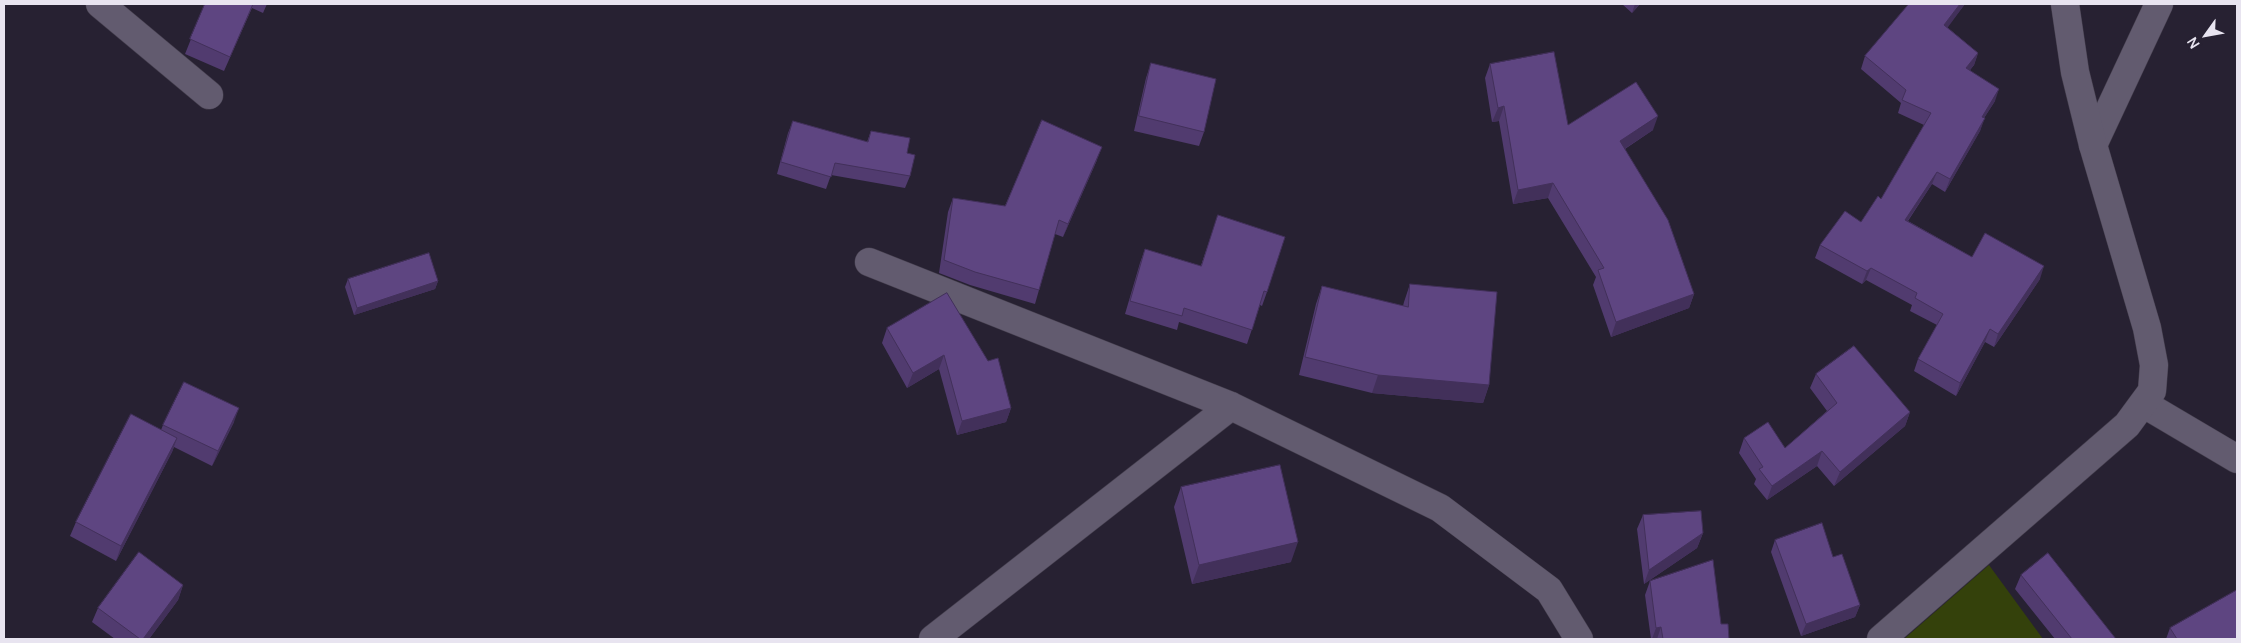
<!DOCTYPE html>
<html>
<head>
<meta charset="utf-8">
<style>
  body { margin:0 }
  #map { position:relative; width:2241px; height:643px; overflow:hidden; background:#272132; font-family:Manrope,sans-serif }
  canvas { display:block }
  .frame { position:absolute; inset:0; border:5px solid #e8e4f0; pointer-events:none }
  .north { position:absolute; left:2181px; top:10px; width:50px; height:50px; -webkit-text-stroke:4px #272132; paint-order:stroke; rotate:238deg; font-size:14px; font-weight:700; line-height:20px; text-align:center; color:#e8e4f0 }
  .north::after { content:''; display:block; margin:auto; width:18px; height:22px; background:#e8e4f0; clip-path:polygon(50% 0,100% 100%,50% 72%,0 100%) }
</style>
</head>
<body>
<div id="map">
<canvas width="2241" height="643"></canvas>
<div class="frame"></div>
<div class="north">N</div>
</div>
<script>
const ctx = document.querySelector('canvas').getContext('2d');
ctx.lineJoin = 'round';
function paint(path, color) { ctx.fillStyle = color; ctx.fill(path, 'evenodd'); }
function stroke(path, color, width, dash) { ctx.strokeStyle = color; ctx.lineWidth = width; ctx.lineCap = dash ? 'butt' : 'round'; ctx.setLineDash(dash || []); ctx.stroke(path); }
paint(new Path2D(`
  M 1989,565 L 2043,639 L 1904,639 Z`), '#34410b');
const street = new Path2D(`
  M 100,4 L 209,95
  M 2093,145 L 2159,4
  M 869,262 L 1231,406 L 1440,508 L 1549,590 L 1579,639
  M 2144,404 L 2237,459
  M 933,639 L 1231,406`);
const secondary = new Path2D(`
  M 1881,639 L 2127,425 L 2152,391 L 2154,365 L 2147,328 L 2093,145 L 2075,72 L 2065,4`);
stroke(street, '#443e4d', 29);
stroke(secondary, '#443e4d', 29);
stroke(street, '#625b6f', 28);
stroke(secondary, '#625b6f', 28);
paint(new Path2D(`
  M 205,4 L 267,4 L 263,13 L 252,8 L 224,71 L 185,54 Z
  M 1622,4 L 1640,4 L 1632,13 Z
  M 1909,4 L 1965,4 L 1947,27 L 1978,53 L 1974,65 L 1970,70 L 1995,101 L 1984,118 L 1980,131 L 1945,192 L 1932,184 L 1908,221 L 1972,257 L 2040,279 L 1994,347 L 1985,342 L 1956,396 L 1914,371 L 1918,359 L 1937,325 L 1910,311 L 1912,305 L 1866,280 L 1862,284 L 1815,258 L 1820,245 L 1861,222 L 1881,199 L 1924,125 L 1898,113 L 1901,103 L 1861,69 L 1865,56 Z
  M 1151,63 L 1204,132 L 1199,146 L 1134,131 L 1146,78 Z
  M 1490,64 L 1568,125 L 1653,130 L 1625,149 L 1694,294 L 1689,308 L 1611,337 L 1593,285 L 1596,277 L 1548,198 L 1513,204 L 1499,121 L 1492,122 L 1485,78 Z
  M 793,121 L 867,142 L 871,131 L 907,153 L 910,176 L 905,188 L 831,175 L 826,189 L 777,174 L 788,133 Z
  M 1097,160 L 1063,237 L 1055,234 L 1035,304 L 970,285 L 939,273 L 948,212 L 953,198 L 1005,206 Z
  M 1218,215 L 1267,292 L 1262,306 L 1260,305 L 1247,344 L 1179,322 L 1177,330 L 1125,314 L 1140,263 L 1145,249 L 1201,266 Z
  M 348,279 L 438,281 L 435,289 L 354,315 L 345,287 Z
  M 1410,284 L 1489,385 L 1483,403 L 1372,393 L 1299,375 L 1316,304 L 1322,286 L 1403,306 L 1404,302 Z
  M 947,293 L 1011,408 L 1006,422 L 957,435 L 939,369 L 907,388 L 882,343 L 887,328 Z
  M 1816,374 L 1910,412 L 1905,426 L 1834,486 L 1817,466 L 1767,500 L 1754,484 L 1756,479 L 1739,453 L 1744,438 L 1785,448 L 1827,411 L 1810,388 Z
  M 234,422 L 212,466 L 174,447 L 172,452 L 116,561 L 70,536 L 76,522 L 161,430 L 163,425 Z
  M 1181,487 L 1291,562 L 1192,584 L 1174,507 Z
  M 1643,515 L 1703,533 L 1697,548 L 1644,584 L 1637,529 Z
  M 1775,540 L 1860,605 L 1855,617 L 1801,636 L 1771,552 Z
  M 2021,575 L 2116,639 L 2055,639 L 2015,589 Z
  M 1650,581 L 1721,624 L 1729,639 L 1651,639 L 1645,595 Z
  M 183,585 L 178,600 L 149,639 L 115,639 L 92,622 L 98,608 Z
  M 2170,628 L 2237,639 L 2166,639 Z`), '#513b6f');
paint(new Path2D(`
  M 1635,4 L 1640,4 L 1632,13 Z
  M 1960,4 L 1965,4 L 1940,38 L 1944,25 Z
  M 1978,53 L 1974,65 L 1962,80 L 1966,68 Z
  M 1999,89 L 1995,101 L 1977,129 L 1982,117 Z
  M 1504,106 L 1499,121 L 1492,122 L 1498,108 Z
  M 1658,116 L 1653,130 L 1615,155 L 1620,141 Z
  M 1985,118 L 1980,131 L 1945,192 L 1950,179 Z
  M 1102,147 L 1097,160 L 1063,237 L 1068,224 Z
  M 1937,172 L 1932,184 L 1900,232 L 1905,220 Z
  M 1553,183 L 1548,198 L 1513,204 L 1518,190 Z
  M 2044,266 L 2040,279 L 1994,347 L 1998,334 Z
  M 1871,268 L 1866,280 L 1862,284 L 1867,271 Z
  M 438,281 L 435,289 L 354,315 L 357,308 Z
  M 1694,294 L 1689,308 L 1611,337 L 1616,322 Z
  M 1990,329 L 1985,342 L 1956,396 L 1960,383 Z
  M 944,355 L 939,369 L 907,388 L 913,373 Z
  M 1378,375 L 1489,385 L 1483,403 L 1372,393 Z
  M 239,408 L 234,422 L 212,466 L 218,451 Z
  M 1011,408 L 1006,422 L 957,435 L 962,421 Z
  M 1910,412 L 1905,426 L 1834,486 L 1840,472 Z
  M 177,438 L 172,452 L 116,561 L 121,546 Z
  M 1822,451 L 1817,466 L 1767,500 L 1772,486 Z
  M 1703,533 L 1697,548 L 1644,584 L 1649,570 Z
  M 1298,542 L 1291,562 L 1192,584 L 1199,565 Z
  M 183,585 L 178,600 L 149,639 L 143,639 Z
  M 1860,605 L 1855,617 L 1801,636 L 1806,624 Z
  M 1661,627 L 1657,639 L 1652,639 L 1656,628 Z`), '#42305a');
const building = new Path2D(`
  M 205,4 L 253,4 L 230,57 L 190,39 Z
  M 1909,4 L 1960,4 L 1944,25 L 1978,53 L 1966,68 L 1999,89 L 1982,117 L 1985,118 L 1950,179 L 1937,172 L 1905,220 L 1972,257 L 1985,233 L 2044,266 L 1998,334 L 1990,329 L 1960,383 L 1918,359 L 1943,314 L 1915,298 L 1917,293 L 1871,268 L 1867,271 L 1820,245 L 1845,211 L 1861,222 L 1878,196 L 1881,199 L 1931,113 L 1902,100 L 1906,90 L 1865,56 Z
  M 1554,52 L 1568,125 L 1636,82 L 1658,116 L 1620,141 L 1668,220 L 1694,294 L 1616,322 L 1598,270 L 1604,268 L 1553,183 L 1518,190 L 1504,106 L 1498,108 L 1490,64 Z
  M 1151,63 L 1216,79 L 1204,132 L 1139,116 Z
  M 1042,120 L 1102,147 L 1068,224 L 1059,220 L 1039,290 L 975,272 L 944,260 L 953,198 L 1005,206 Z
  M 793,121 L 868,142 L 871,131 L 910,138 L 907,153 L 915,155 L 910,176 L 835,163 L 831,177 L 781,162 Z
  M 1218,215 L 1285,237 L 1267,292 L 1264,291 L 1252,330 L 1184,308 L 1182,316 L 1130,301 L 1145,249 L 1201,266 Z
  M 429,253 L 438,281 L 357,308 L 348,279 Z
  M 1410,284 L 1497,292 L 1489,385 L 1378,375 L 1305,357 L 1322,286 L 1408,307 Z
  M 947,293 L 988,361 L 998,358 L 1011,408 L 962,421 L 944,355 L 913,373 L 887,328 Z
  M 1854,346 L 1910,412 L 1840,472 L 1822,451 L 1772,486 L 1759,469 L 1763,467 L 1744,438 L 1768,422 L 1785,448 L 1837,403 L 1816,374 Z
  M 184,382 L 239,408 L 218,451 L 163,425 Z
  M 131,414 L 177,438 L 121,546 L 76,522 Z
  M 1280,465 L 1298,542 L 1199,565 L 1181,487 Z
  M 1701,511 L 1703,533 L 1649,570 L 1643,515 Z
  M 1822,523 L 1833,557 L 1842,554 L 1860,605 L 1806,624 L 1775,540 Z
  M 139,552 L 183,585 L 143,639 L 140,639 L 98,608 Z
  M 2048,553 L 2116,639 L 2072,639 L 2021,575 Z
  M 1713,560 L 1721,624 L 1728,624 L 1729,639 L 1663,639 L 1661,627 L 1656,628 L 1650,581 Z
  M 2237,590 L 2237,639 L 2177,639 L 2170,628 Z`);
paint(building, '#5e4581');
stroke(building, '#42305a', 1);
</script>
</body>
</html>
